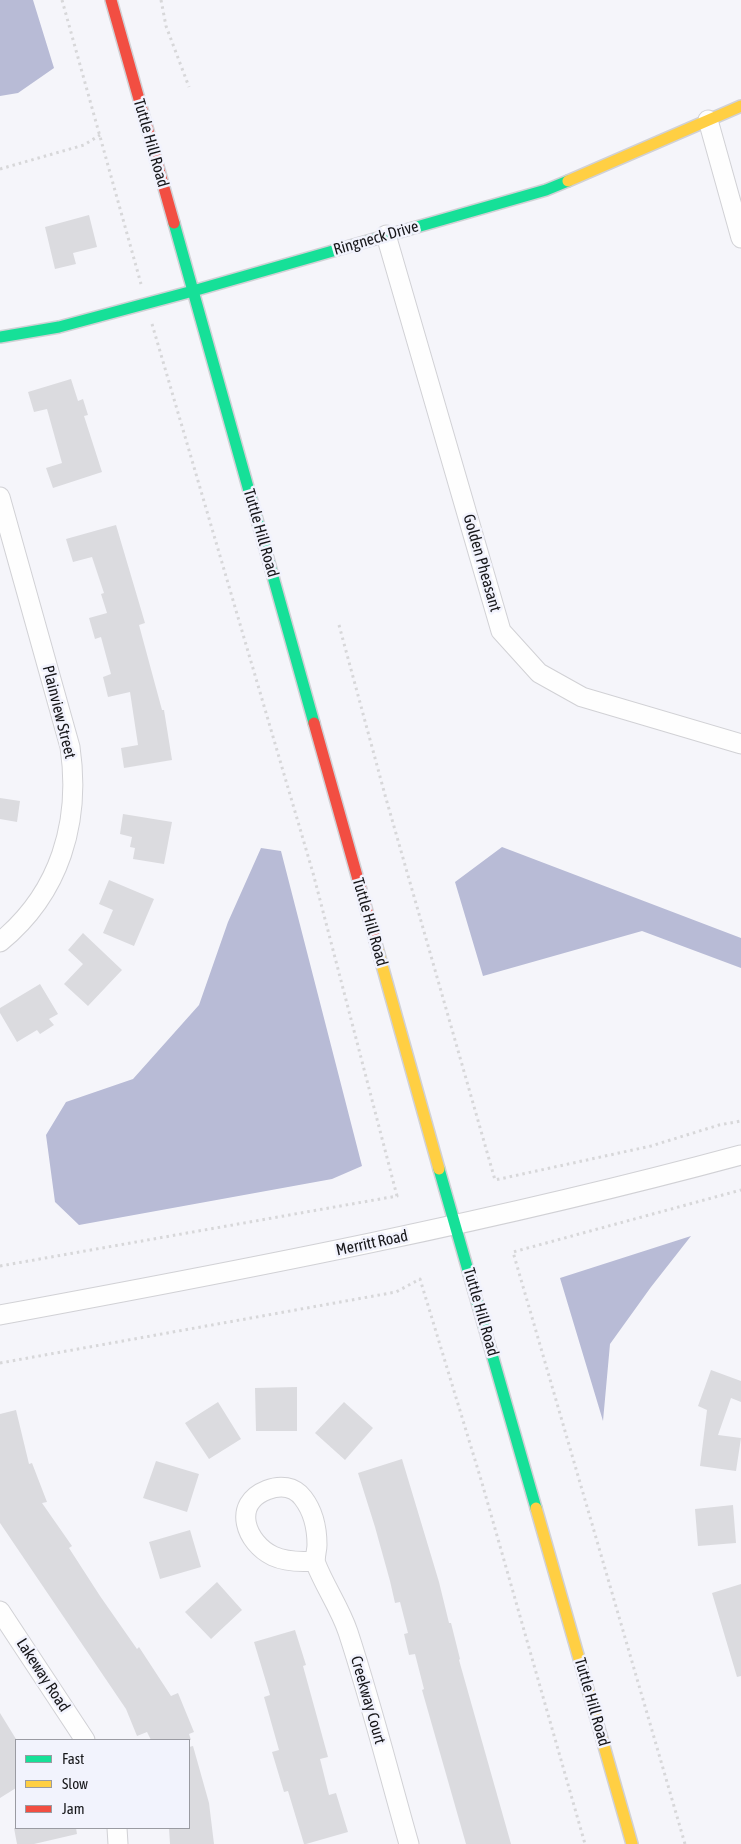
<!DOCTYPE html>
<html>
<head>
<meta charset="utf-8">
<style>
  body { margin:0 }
  #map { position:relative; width:741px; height:1844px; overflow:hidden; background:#f5f5fa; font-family:"Asap Condensed",sans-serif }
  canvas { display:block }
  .legend { position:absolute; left:15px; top:1739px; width:175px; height:90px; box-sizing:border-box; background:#f2f3fd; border:1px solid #9a9ba2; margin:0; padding:6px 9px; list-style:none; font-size:15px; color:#161619 }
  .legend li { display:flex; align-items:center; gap:10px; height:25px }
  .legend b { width:25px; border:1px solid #9a9ba2 }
</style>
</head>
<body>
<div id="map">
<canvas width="741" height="1844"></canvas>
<ul class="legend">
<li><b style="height:6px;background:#16e098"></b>Fast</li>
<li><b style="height:6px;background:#ffcf43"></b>Slow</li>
<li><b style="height:6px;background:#f24e42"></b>Jam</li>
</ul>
</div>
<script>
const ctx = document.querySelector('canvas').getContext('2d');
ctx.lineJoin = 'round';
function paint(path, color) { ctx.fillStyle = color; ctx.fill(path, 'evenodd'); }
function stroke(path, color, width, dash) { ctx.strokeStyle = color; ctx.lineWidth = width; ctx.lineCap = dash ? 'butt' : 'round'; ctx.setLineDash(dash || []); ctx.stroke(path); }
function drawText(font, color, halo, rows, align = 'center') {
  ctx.font = font + ' "Asap Condensed",sans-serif'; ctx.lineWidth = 5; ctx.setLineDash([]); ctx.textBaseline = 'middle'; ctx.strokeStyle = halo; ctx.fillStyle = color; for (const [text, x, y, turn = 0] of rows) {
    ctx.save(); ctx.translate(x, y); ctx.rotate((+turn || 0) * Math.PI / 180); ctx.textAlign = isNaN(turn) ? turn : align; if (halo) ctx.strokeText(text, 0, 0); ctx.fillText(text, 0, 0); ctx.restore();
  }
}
paint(new Path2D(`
  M 0,0 L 33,0 L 54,68 L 18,93 L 0,96 Z
  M 502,847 L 741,938 L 741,968 L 642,931 L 483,976 L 455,882 Z
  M 261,848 L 281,851 L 362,1166 L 332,1179 L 79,1225 L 55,1202 L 46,1135 L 66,1102 L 133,1079 L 199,1005 L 228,922 Z
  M 691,1236 L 651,1287 L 610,1344 L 603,1421 L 560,1278 Z`), '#b8bbd6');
paint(new Path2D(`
  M 89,215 L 97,247 L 73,253 L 76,264 L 55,269 L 45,227 Z
  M 71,379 L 78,401 L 83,399 L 88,415 L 84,416 L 102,472 L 53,488 L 46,468 L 62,463 L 47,409 L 34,412 L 28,392 Z
  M 116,525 L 145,623 L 139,625 L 162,710 L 164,710 L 172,760 L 124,768 L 121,748 L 138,745 L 130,692 L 108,697 L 103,677 L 111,674 L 101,637 L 95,639 L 89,618 L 107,613 L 101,594 L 104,593 L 92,557 L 73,562 L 66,539 Z
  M 0,798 L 20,801 L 17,822 L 0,819 Z
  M 123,814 L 172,822 L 164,864 L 133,859 L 135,848 L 130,847 L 132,837 L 120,834 Z
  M 109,880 L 154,899 L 134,946 L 103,933 L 113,910 L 99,904 Z
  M 83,933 L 122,970 L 88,1006 L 64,984 L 83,964 L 68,950 Z
  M 40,984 L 58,1014 L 49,1019 L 54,1025 L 40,1034 L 37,1030 L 17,1042 L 0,1013 L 0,1008 Z
  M 711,1370 L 741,1381 L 741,1402 L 731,1398 L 718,1435 L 741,1438 L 736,1471 L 700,1466 L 707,1410 L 698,1406 Z
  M 297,1387 L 297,1431 L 256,1431 L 255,1388 Z
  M 218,1402 L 241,1439 L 209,1459 L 185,1423 Z
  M 344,1402 L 373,1428 L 345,1460 L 315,1433 Z
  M 16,1410 L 29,1464 L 32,1463 L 47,1502 L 42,1503 L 72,1546 L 69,1548 L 100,1596 L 137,1649 L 139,1647 L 171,1696 L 178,1693 L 194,1732 L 189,1734 L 191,1740 L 151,1740 L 147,1732 L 137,1736 L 126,1709 L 0,1523 L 0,1414 Z
  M 402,1459 L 439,1582 L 449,1623 L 451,1623 L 460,1659 L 459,1660 L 511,1844 L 466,1844 L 422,1690 L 424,1689 L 415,1654 L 409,1655 L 404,1634 L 408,1633 L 400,1602 L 395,1603 L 390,1581 L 375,1527 L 358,1473 Z
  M 156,1461 L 199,1474 L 187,1512 L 143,1498 Z
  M 733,1505 L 736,1543 L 698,1546 L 695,1509 Z
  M 190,1530 L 201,1567 L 160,1579 L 149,1542 Z
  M 217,1582 L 242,1610 L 211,1639 L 185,1612 Z
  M 741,1584 L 741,1676 L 737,1677 L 712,1593 Z
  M 295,1630 L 306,1665 L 303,1666 L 328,1757 L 320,1759 L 329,1795 L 336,1793 L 348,1832 L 306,1844 L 304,1844 L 288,1791 L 284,1792 L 272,1752 L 279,1750 L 264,1697 L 270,1695 L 254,1642 Z
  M 0,1713 L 16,1739 L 16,1788 L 0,1798 Z
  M 193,1746 L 209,1803 L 214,1844 L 170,1844 L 169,1828 L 189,1828 L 189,1747 Z
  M 14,1828 L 76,1828 L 77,1834 L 34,1844 L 17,1844 Z`), '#dbdbdf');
const street = new Path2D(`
  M 708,120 L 741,238
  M 386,235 L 501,631 L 539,673 L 582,697 L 741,744
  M 0,497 L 70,747 C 81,822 60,893 0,942
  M 0,1315 C 249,1269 497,1221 741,1155
  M 315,1561 C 301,1562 286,1562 273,1556 C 246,1543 231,1504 267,1490 C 280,1485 294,1486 303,1498 C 313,1511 317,1529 317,1545 C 317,1551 314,1558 316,1564 C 325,1587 340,1608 348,1632 C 371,1702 389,1774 409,1844
  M 0,1611 L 85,1740
  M 117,1828 L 118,1844`);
const fast = new Path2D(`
  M 174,223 L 314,723
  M 0,337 L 59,327 L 193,291 L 546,190 L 568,181
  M 439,1169 L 536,1508`);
const slow = new Path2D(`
  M 568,181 L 741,106
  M 375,940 L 439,1169
  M 536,1508 L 632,1844`);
const jam = new Path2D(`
  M 111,0 L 174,223
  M 314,723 L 375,940`);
stroke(street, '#d1d1d5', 21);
stroke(fast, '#d1d1d5', 14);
stroke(slow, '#d1d1d5', 14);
stroke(jam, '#d1d1d5', 14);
stroke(new Path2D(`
  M 62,0 L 141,284
  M 161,0 L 166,26 L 189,87
  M 0,169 L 84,145 L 100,135
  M 339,625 L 385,795 L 495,1180 L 651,1146 L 719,1125 L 741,1121
  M 0,1266 L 397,1196 L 313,873 L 152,324
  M 0,1363 L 396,1292 L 420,1279 L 482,1483 L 585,1844
  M 685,1844 L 513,1252 L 741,1190`), '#d7d7d9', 3, [2.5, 4]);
stroke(street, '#fefefe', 19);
stroke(fast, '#16e098', 11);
stroke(slow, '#ffcf43', 11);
stroke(jam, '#f24e42', 11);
drawText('16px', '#161619', '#f2f3fd', [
  ["Tuttle Hill Road",151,143,74],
  ["Ringneck Drive",376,238,-16],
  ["Tuttle Hill Road",261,533,74],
  ["Golden Pheasant",482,563,74],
  ["Plainview Street",59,712,76],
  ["Tuttle Hill Road",370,922,74],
  ["Merritt Road",372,1243,-12],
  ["Tuttle Hill Road",481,1312,74],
  ["Lakeway Road",43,1675,57],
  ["Creekway Court",368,1700,74],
  ["Tuttle Hill Road",592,1702,74]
]);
</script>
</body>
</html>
